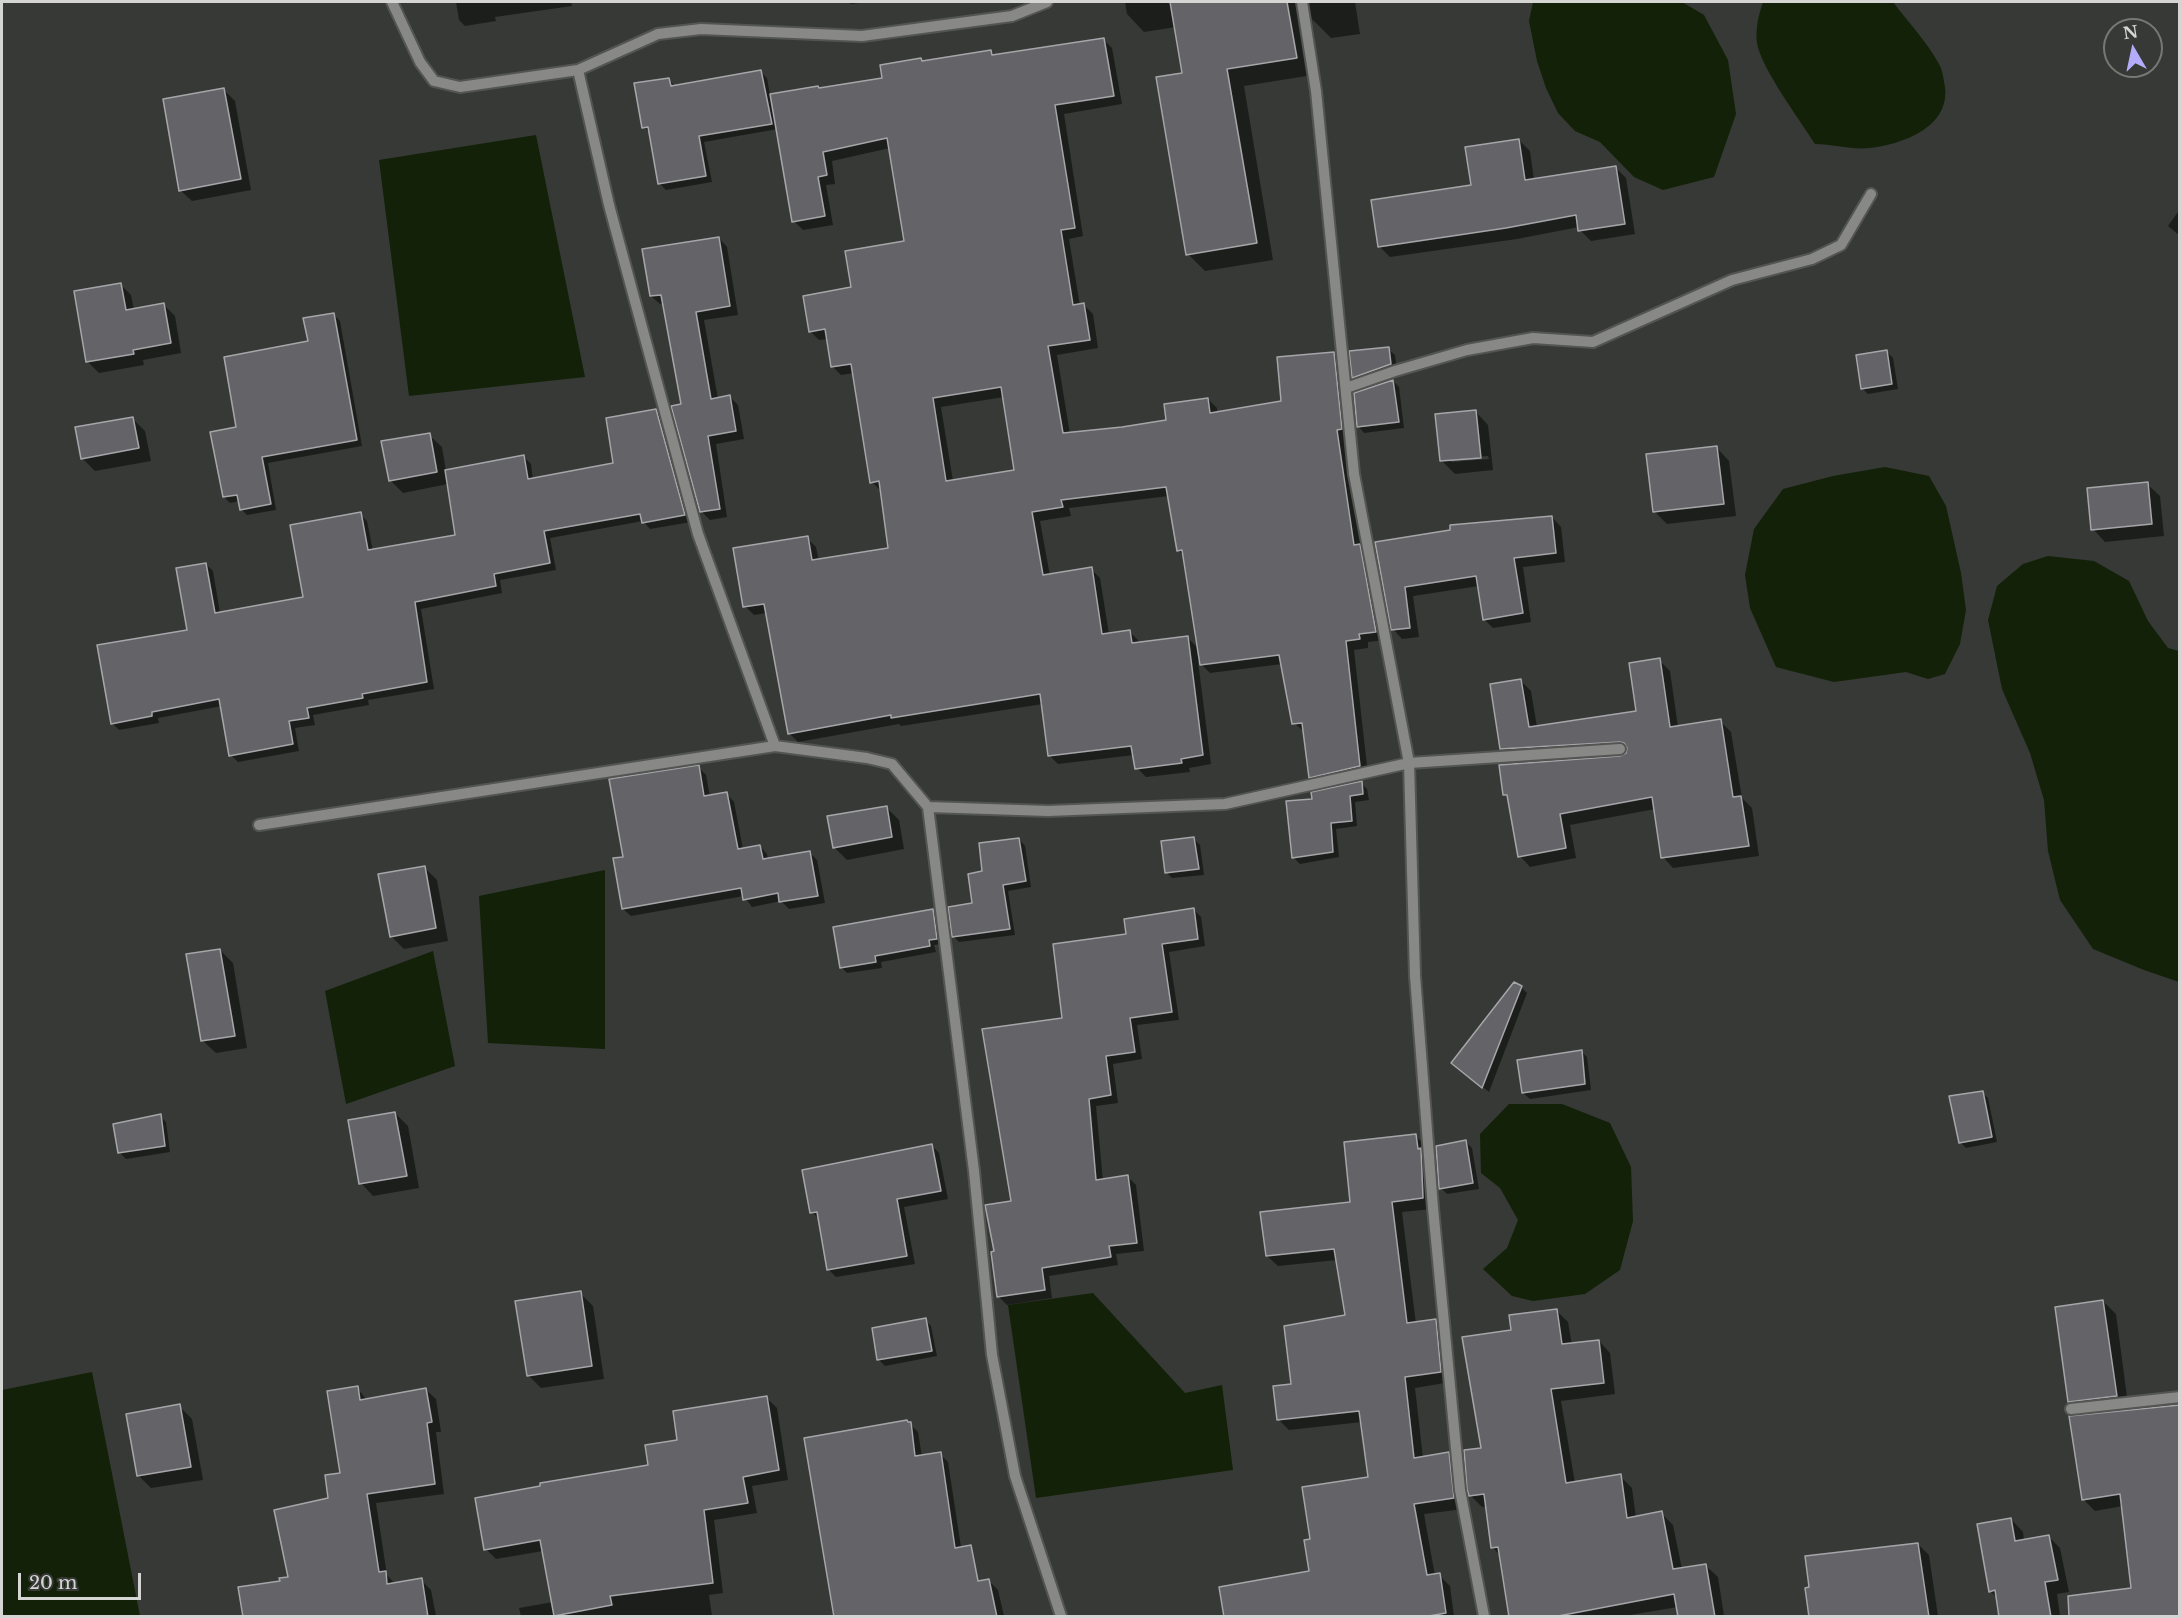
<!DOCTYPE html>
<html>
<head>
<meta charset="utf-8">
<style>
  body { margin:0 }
  #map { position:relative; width:2181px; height:1618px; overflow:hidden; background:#363935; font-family:"Libre Baskerville",serif }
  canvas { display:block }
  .frame { position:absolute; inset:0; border:3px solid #d5d6d4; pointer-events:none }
  .north { position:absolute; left:2103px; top:18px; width:60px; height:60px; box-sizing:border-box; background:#363935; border:2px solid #767875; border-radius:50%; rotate:351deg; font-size:16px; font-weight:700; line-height:24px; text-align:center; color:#d5d6d4 }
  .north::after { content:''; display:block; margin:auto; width:21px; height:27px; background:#b3adf9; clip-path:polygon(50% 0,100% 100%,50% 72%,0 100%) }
  .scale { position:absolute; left:18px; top:1573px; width:123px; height:27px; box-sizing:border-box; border:3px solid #d5d6d4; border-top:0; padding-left:8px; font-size:18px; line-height:21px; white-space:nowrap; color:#d5d6d4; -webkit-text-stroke:4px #363935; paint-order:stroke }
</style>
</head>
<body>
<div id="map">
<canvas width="2181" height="1618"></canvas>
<div class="frame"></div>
<div class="north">N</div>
<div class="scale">20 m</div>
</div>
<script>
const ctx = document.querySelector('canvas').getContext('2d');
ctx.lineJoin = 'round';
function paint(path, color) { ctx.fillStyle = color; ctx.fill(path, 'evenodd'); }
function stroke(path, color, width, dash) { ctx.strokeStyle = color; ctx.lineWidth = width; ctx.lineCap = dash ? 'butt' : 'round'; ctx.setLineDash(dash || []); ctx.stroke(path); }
paint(new Path2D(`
  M 1533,2 L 1682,2 L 1704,15 L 1728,60 L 1736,114 L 1714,177 L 1663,190 L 1634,177 L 1600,142 L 1575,131 L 1558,113 L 1546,88 L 1537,61 L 1529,21 Z
  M 1763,2 L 1893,2 C 1908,22 1927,42 1939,64 C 1942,69 1943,76 1944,82 C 1954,125 1905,144 1870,148 C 1851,150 1834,144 1815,144 C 1800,120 1761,68 1757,43 C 1755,29 1759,14 1763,2 Z
  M 536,135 L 585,377 L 409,396 L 379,160 Z
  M 1885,467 L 1929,476 L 1946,506 L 1961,573 L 1966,610 L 1960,644 L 1945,674 L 1928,679 L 1906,672 L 1834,682 L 1776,667 L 1750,608 L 1745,575 L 1754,529 L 1783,489 L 1833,476 Z
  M 2048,556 L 2094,561 L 2129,581 L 2148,621 L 2168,648 L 2179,651 L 2179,982 L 2144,970 L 2093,949 L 2060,900 L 2048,851 L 2044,800 L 2030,753 L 2002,689 L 1988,620 L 1997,586 L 2023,564 Z
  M 605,870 L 605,1049 L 488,1043 L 479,896 Z
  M 433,951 L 455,1066 L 346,1104 L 325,991 Z
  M 1509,1104 L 1562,1104 L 1610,1123 L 1631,1167 L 1633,1221 L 1620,1270 L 1585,1294 L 1533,1301 L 1512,1296 L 1483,1269 L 1507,1248 L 1518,1220 L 1500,1188 L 1481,1173 L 1480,1134 Z
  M 1093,1293 L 1185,1393 L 1222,1385 L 1233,1470 L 1036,1498 L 1008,1305 Z
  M 92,1372 L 140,1616 L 2,1616 L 2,1390 Z`), '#122108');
paint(new Path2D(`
  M 456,2 L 571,2 L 572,6 L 495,17 L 496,21 L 465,26 L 459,20 Z
  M 848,2 L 867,2 L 851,4 Z
  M 1125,2 L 1355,2 L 1360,34 L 1331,38 L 1312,19 L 1315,41 L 1308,42 L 1313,75 L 1244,86 L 1273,260 L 1205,271 L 1188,254 L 1183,75 L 1176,27 L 1144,32 L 1127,14 Z
  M 1103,39 L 1112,48 L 1122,104 L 1064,114 L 1083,236 L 1069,239 L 1080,306 L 1084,305 L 1093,314 L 1098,348 L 1057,355 L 1070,434 L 1168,422 L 1208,399 L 1217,408 L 1217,413 L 1283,403 L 1334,354 L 1343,363 L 1345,438 L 1361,547 L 1368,555 L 1385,640 L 1368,642 L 1368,648 L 1354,650 L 1368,775 L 1320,786 L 1311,777 L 1305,732 L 1294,723 L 1282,664 L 1210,673 L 1198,661 L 1211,764 L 1189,768 L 1190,772 L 1146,777 L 1137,768 L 1134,755 L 1058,764 L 1049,755 L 1043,704 L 901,726 L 899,724 L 798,742 L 789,733 L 767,613 L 754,615 L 745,606 L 807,538 L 816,547 L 819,561 L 890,549 L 881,491 L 872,482 L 854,373 L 841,375 L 832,366 L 828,339 L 819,340 L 810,331 L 853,289 L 905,242 L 890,148 L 832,161 L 835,184 L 826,185 L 833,225 L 803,230 L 794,221 L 778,129 L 704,142 L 712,182 L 666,190 L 660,184 L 650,133 L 644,127 L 669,79 L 675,87 L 761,72 L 767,78 L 770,95 L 818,87 L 820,90 L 884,79 L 923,62 L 991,51 L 996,56 ZM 1004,397 L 1016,471 L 953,481 L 941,407 ZM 1169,496 L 1178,550 L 1184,556 L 1199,649 L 1188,638 L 1139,644 L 1139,641 L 1130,632 L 1109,634 L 1100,578 L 1091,569 L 1050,576 L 1040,521 L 1071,516 L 1069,508 Z
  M 224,90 L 235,101 L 251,190 L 192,201 L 180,190 Z
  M 1519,140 L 1530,151 L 1534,180 L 1615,167 L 1626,178 L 1635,234 L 1591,241 L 1580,230 L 1579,227 L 1517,239 L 1390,257 L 1379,246 L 1473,186 Z
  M 2180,209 L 2180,236 L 2168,226 Z
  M 719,238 L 727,247 L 738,315 L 704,320 L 718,399 L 730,397 L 738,405 L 744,439 L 716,444 L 727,517 L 710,520 L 701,511 L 665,303 L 660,304 L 651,296 Z
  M 120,284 L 131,295 L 134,310 L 164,305 L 175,316 L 181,353 L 143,360 L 144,365 L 99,373 L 88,362 Z
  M 333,314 L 340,321 L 362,446 L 268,463 L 276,510 L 247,515 L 241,509 L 240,501 L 230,503 L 224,497 L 238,428 Z
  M 1388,349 L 1395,355 L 1397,370 L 1359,383 L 1353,377 Z
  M 1887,352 L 1893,358 L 1898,389 L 1868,394 L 1862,388 Z
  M 1393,381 L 1399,387 L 1404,428 L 1364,433 L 1358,426 Z
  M 656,411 L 663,418 L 691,522 L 650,529 L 643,521 L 550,538 L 556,570 L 500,580 L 502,593 L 421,609 L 434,689 L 368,700 L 369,705 L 313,715 L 315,725 L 295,728 L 299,751 L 238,762 L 231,755 L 222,706 L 158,718 L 159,723 L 119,730 L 112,723 L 188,631 L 206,564 L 213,571 L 220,613 L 305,598 L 360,514 L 367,521 L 373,551 L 457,536 L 448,484 L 403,493 L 390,480 L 429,435 L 442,447 L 446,471 L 524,457 L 531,464 L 533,480 L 615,464 Z
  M 1476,412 L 1488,425 L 1493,470 L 1455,474 L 1442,461 ZM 1488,456 L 1489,459 L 1451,462 L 1451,459 Z
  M 132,418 L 145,431 L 151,461 L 95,471 L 82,458 Z
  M 1717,448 L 1729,461 L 1736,516 L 1667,524 L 1654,511 Z
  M 2147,484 L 2160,496 L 2164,536 L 2105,542 L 2093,529 Z
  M 1552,517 L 1561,527 L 1565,562 L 1523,567 L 1531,622 L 1493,628 L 1484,619 L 1479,586 L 1413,596 L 1419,637 L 1402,639 L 1393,629 L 1376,543 Z
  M 1659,660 L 1670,671 L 1678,727 L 1720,721 L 1731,732 L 1742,798 L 1752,808 L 1759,856 L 1673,868 L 1663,857 L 1655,809 L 1570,825 L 1576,858 L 1530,867 L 1520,856 L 1509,799 L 1504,795 L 1621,758 L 1631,752 L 1512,759 L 1501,749 L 1521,681 L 1531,691 L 1537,727 L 1638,713 Z
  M 698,767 L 706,775 L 710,797 L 727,794 L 734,802 L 743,849 L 760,846 L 767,854 L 768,860 L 809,852 L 817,860 L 825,903 L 789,909 L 781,901 L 752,907 L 744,896 L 631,916 L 623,909 L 625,858 Z
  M 1361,783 L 1367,789 L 1369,800 L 1355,802 L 1357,826 L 1336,829 L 1339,857 L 1300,864 L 1294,858 L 1314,800 Z
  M 886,807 L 899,820 L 904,849 L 847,860 L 834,847 Z
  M 1019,839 L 1025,846 L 1031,887 L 1008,891 L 1015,935 L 959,942 L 953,936 L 974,904 L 984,873 Z
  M 1194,839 L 1200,845 L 1204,875 L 1172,878 L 1166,872 Z
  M 424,867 L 437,880 L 448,941 L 404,949 L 391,936 Z
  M 1193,909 L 1201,917 L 1205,946 L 1169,952 L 1179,1020 L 1137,1025 L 1142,1059 L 1113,1064 L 1118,1103 L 1096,1106 L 1103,1181 L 1128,1177 L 1136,1185 L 1144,1251 L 1116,1254 L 1118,1265 L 1049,1276 L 1052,1298 L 1007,1305 L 999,1297 L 993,1253 L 996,1253 L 1012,1202 L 1064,1020 L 1128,936 Z
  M 933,911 L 939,917 L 942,944 L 934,945 L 936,952 L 881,962 L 882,968 L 847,973 L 841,967 Z
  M 220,950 L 233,963 L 247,1048 L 216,1053 L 203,1041 Z
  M 1521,987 L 1527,993 L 1489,1092 L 1453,1063 Z
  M 1581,1051 L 1587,1057 L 1591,1090 L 1530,1099 L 1523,1093 Z
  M 1982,1092 L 1988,1098 L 1997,1142 L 1966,1148 L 1960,1142 Z
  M 395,1113 L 408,1126 L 419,1188 L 373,1196 L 361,1183 Z
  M 160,1116 L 166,1122 L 170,1152 L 126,1159 L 120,1153 Z
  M 1416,1136 L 1426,1146 L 1433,1209 L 1402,1212 L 1416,1324 L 1436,1320 L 1446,1331 L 1451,1382 L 1415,1388 L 1423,1458 L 1448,1454 L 1459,1465 L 1464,1509 L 1424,1514 L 1435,1576 L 1439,1575 L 1450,1586 L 1454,1616 L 1226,1616 L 1311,1572 L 1312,1540 L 1370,1478 L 1362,1422 L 1289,1430 L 1278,1419 L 1292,1385 L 1346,1317 L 1337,1260 L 1278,1266 L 1267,1256 L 1352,1203 Z
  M 1466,1142 L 1472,1148 L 1479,1189 L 1447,1194 L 1441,1188 Z
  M 931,1145 L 939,1153 L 948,1199 L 904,1207 L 915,1264 L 836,1277 L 828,1269 L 820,1220 L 812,1212 Z
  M 580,1293 L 593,1306 L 604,1379 L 541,1388 L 528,1375 Z
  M 2103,1301 L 2116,1314 L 2129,1412 L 2123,1506 L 2095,1511 L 2083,1499 L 2085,1416 L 2070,1401 Z
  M 1556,1310 L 1568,1322 L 1572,1345 L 1599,1341 L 1610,1353 L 1615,1394 L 1561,1401 L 1575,1483 L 1620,1476 L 1632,1488 L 1636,1518 L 1661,1513 L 1673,1525 L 1682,1569 L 1706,1566 L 1718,1577 L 1724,1616 L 1679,1616 L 1678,1607 L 1624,1616 L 1511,1616 L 1501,1556 L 1492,1547 L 1487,1506 L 1482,1507 L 1470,1495 L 1513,1331 Z
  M 925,1320 L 931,1326 L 937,1356 L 885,1366 L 879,1360 L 873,1330 Z
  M 357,1388 L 367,1400 L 426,1390 L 436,1399 L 441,1432 L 436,1432 L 444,1494 L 376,1503 L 387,1575 L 395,1584 L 421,1580 L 431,1590 L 436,1616 L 245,1616 L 282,1582 L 290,1578 L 330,1500 L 341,1474 Z
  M 766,1397 L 777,1408 L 788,1480 L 752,1486 L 757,1513 L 714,1520 L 723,1593 L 709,1595 L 712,1616 L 521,1616 L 519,1608 L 553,1602 L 543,1551 L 496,1559 L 486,1549 L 650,1466 L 679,1442 Z
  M 179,1406 L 192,1419 L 203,1480 L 151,1488 L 139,1476 Z
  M 910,1424 L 918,1432 L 922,1457 L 940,1454 L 948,1462 L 963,1560 L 836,1576 Z
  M 2011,1519 L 2023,1532 L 2024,1541 L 2048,1536 L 2060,1548 L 2069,1592 L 2057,1594 L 2060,1616 L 2017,1616 L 1990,1591 Z
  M 1918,1544 L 1929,1555 L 1938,1616 L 1811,1616 Z
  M 988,1580 L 998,1590 L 1004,1616 L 937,1616 Z`), '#0007');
const building = new Path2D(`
  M 1170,2 L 1287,2 L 1297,58 L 1227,69 L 1257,243 L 1186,255 L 1156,77 L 1182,73 Z
  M 1104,38 L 1114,96 L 1055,105 L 1075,228 L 1061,230 L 1073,305 L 1084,303 L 1090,340 L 1048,346 L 1063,433 L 1122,427 L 1166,420 L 1164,404 L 1208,398 L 1210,413 L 1281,401 L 1277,357 L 1334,352 L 1342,429 L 1337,430 L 1354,545 L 1360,544 L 1376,632 L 1359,634 L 1360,639 L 1346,641 L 1360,766 L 1309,778 L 1302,723 L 1292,724 L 1279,655 L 1200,665 L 1182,550 L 1177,551 L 1166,487 L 1061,500 L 1063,507 L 1032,512 L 1043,575 L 1092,567 L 1102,634 L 1130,630 L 1132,643 L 1188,636 L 1203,755 L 1181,759 L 1182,763 L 1135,769 L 1131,746 L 1048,756 L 1040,694 L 891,718 L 891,715 L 788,734 L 764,604 L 743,607 L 733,548 L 808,536 L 812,560 L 888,548 L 879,481 L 870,483 L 851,364 L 831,367 L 825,329 L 809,332 L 803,296 L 851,287 L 845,251 L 904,241 L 887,138 L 823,152 L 827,175 L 818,177 L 825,216 L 792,222 L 770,94 L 818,86 L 819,88 L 882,78 L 880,65 L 921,58 L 922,61 L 991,50 L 992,55 ZM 1001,387 L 1014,470 L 946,481 L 933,398 Z
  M 761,70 L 772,124 L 699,136 L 706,176 L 658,184 L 648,127 L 642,128 L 634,83 L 669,78 L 671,86 Z
  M 224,88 L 241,179 L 179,191 L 163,99 Z
  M 1519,139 L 1525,180 L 1616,166 L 1625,224 L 1578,231 L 1576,215 L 1506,228 L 1378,247 L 1371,200 L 1471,185 L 1465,147 Z
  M 719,237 L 730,306 L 696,312 L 711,399 L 730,395 L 736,431 L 708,436 L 720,509 L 700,512 L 671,406 L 681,404 L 661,295 L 650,296 L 642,249 Z
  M 121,283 L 126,310 L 164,303 L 171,343 L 133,350 L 134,354 L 86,362 L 74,291 Z
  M 334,313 L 357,440 L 262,457 L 271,504 L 240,510 L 237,495 L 223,497 L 210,432 L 236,427 L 224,357 L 308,341 L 303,318 Z
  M 1389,347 L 1391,364 L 1352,378 L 1349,351 Z
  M 1887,350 L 1892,384 L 1861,389 L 1856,355 Z
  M 1393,380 L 1399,422 L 1357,427 L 1354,393 Z
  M 656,409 L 685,515 L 642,523 L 640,514 L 544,531 L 550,563 L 494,574 L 496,586 L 415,602 L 427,682 L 362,694 L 363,698 L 307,708 L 309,718 L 289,721 L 293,744 L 229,756 L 219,699 L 152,712 L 152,716 L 111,724 L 97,645 L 187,630 L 176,568 L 206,563 L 215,613 L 303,597 L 290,525 L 361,512 L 368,550 L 455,535 L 445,470 L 524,455 L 528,479 L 613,463 L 606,418 Z
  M 1476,410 L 1481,458 L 1440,461 L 1435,414 Z
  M 133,417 L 139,448 L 81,459 L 75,427 Z
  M 430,433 L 437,472 L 389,481 L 381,441 Z
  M 1717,446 L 1724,504 L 1653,512 L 1646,454 Z
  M 2148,482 L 2152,524 L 2091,530 L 2087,488 Z
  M 1552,516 L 1556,553 L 1514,558 L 1523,613 L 1483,620 L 1476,576 L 1405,587 L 1410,628 L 1391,630 L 1375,542 L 1450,530 L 1450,525 Z
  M 1660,658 L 1670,727 L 1721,719 L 1733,797 L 1741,796 L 1749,846 L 1661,858 L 1652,797 L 1560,814 L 1566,848 L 1518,857 L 1507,795 L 1503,795 L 1499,765 L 1620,756 L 1626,753 L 1627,748 L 1624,743 L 1620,742 L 1500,749 L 1490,684 L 1521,679 L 1529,727 L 1636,711 L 1629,663 Z
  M 699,765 L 704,796 L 727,792 L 738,849 L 760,845 L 763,859 L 810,851 L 818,896 L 779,902 L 778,893 L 743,900 L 741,888 L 622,909 L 613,858 L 623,857 L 609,779 Z
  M 1362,781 L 1363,794 L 1350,796 L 1352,821 L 1331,823 L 1333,852 L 1292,858 L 1286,801 L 1312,799 L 1311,792 Z
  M 887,806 L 892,837 L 833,848 L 827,816 Z
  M 1194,837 L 1199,869 L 1165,873 L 1161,841 Z
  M 1019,838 L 1026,881 L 1003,885 L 1010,929 L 952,937 L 948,907 L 972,903 L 968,874 L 982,871 L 979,843 Z
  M 425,866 L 436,928 L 390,937 L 378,874 Z
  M 1194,908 L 1198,939 L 1162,944 L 1172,1012 L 1130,1018 L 1135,1052 L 1106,1056 L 1111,1095 L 1089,1099 L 1096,1180 L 1128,1175 L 1137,1243 L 1109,1246 L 1111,1257 L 1042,1268 L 1045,1290 L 997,1297 L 991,1252 L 994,1251 L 985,1205 L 1011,1201 L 982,1029 L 1062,1018 L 1053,944 L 1126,934 L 1124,919 Z
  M 933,909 L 937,939 L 929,940 L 930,946 L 875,956 L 876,962 L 840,968 L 833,927 Z
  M 220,949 L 235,1036 L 201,1041 L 186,954 Z
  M 1514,982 L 1522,986 L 1482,1088 L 1451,1063 Z
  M 1582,1050 L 1585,1084 L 1522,1093 L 1517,1060 Z
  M 1983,1091 L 1992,1137 L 1959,1143 L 1949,1096 Z
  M 395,1112 L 407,1176 L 359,1184 L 348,1120 Z
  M 161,1114 L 165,1146 L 118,1153 L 113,1124 Z
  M 1416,1134 L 1418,1149 L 1421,1148 L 1423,1198 L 1392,1202 L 1407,1323 L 1436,1319 L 1441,1372 L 1405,1377 L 1414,1458 L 1449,1452 L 1454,1498 L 1414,1504 L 1427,1575 L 1440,1573 L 1446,1613 L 1423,1617 L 1224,1617 L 1219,1587 L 1309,1571 L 1304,1540 L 1310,1539 L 1302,1487 L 1368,1477 L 1359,1411 L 1277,1420 L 1273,1386 L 1291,1384 L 1284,1326 L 1345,1315 L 1334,1249 L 1266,1256 L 1260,1212 L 1350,1202 L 1344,1142 Z
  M 1466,1140 L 1473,1183 L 1439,1189 L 1436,1146 Z
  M 932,1144 L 941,1191 L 897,1199 L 907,1256 L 827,1270 L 817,1212 L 810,1213 L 802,1170 Z
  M 581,1291 L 592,1366 L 527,1376 L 515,1301 Z
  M 2103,1300 L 2117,1396 L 2068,1402 L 2055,1307 Z
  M 1557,1309 L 1562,1344 L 1599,1340 L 1604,1383 L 1551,1389 L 1566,1483 L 1621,1474 L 1627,1518 L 1662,1511 L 1673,1569 L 1706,1564 L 1715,1617 L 1678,1617 L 1674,1594 L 1553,1617 L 1509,1617 L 1498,1547 L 1491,1548 L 1484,1494 L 1469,1496 L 1467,1489 L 1464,1450 L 1481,1448 L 1462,1337 L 1511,1330 L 1509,1315 Z
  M 926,1318 L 932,1351 L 877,1360 L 872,1328 Z
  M 358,1386 L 360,1400 L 426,1388 L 432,1422 L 427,1423 L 435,1484 L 367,1494 L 379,1572 L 386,1571 L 387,1584 L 422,1578 L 428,1617 L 243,1617 L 238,1587 L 280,1581 L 279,1578 L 288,1577 L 274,1510 L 328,1498 L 325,1475 L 340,1473 L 327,1391 Z
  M 767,1396 L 779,1470 L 743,1477 L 748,1503 L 704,1510 L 713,1583 L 610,1596 L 612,1605 L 554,1616 L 540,1540 L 484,1550 L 475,1498 L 540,1486 L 540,1483 L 648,1465 L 645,1445 L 677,1440 L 673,1411 Z
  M 180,1404 L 191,1467 L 137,1476 L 126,1414 Z
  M 2180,1405 L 2180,1617 L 2069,1617 L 2068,1596 L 2131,1588 L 2120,1494 L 2082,1500 L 2069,1416 Z
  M 907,1420 L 908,1422 L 911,1422 L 915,1456 L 941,1452 L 955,1548 L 971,1545 L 978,1581 L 989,1579 L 997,1617 L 834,1617 L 804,1438 Z
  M 2011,1518 L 2015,1541 L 2049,1535 L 2058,1580 L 2045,1582 L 2051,1617 L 1999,1617 L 1995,1590 L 1989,1592 L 1977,1524 Z
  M 1918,1543 L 1929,1617 L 1809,1617 L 1805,1588 L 1809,1587 L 1805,1556 Z`);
paint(building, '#646468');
stroke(building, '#a6a6aa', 1.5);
const minor = new Path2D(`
  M 392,2 L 420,62 L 434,81 L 460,87 L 578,70 L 658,34 L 701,29 L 862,36 L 1012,16 L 1047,2
  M 1302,2 L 1316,91 L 1354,474 L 1409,763 L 1415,976 L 1433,1208 L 1460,1490 L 1484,1616
  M 578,70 L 609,205 L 698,534 L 775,746 L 867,758 L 892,764 L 928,807 L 1048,811 L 1225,804 L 1409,763 L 1620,749
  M 1346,388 L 1395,371 L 1467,350 L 1533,338 L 1593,342 L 1732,280 L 1812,259 L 1841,245 L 1871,194
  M 928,807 L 974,1171 L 992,1355 L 1015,1476 L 1061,1616
  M 259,825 L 775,746
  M 2071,1409 L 2180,1397`);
stroke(minor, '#535552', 14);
stroke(minor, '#888987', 10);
</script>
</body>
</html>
